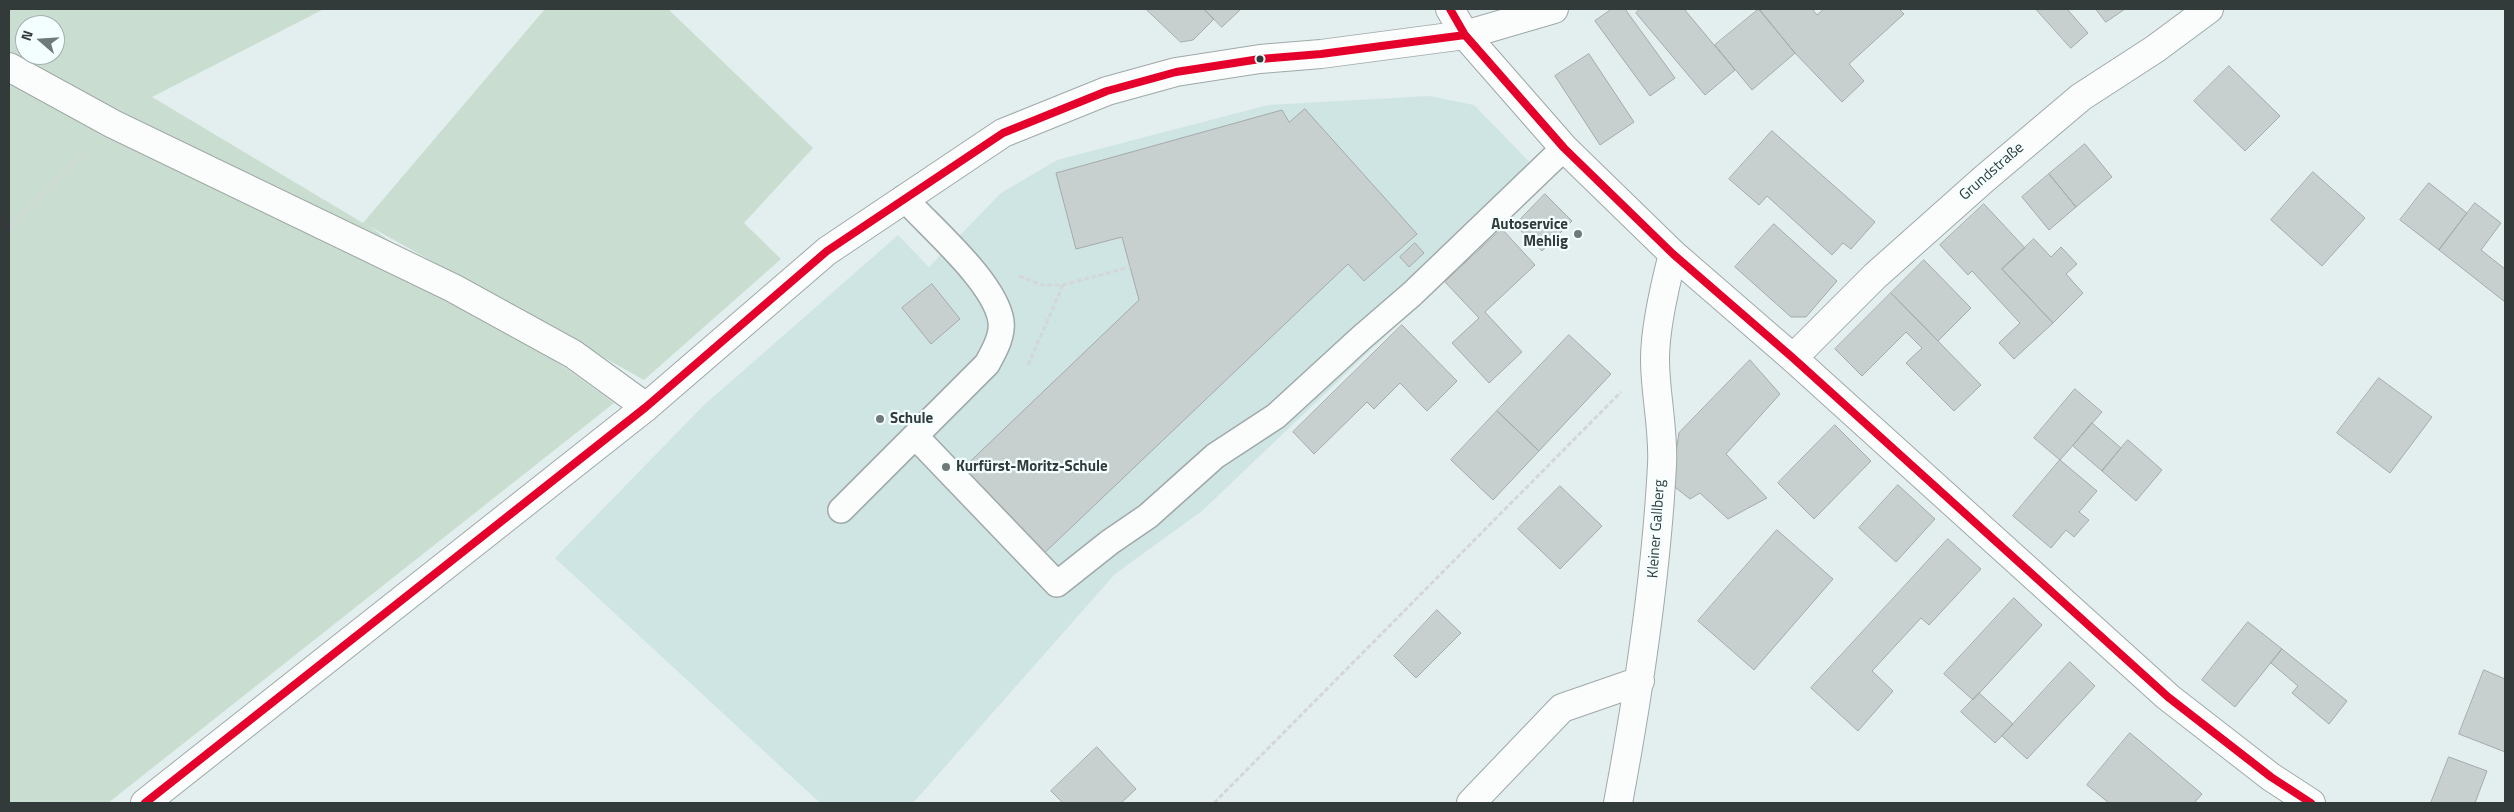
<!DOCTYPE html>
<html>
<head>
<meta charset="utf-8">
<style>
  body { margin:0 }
  #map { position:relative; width:2514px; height:812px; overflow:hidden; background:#e3eeee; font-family:"Titillium Web",sans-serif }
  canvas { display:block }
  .frame { position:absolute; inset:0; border:10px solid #323a3a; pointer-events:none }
  .north { position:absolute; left:15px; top:15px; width:50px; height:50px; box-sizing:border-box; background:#f2fffe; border:1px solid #a5b0b0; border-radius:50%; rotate:289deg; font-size:14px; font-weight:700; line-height:20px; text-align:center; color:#323a3a }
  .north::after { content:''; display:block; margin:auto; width:18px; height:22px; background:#707979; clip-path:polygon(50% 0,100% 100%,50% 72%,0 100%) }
</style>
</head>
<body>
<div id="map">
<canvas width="2514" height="812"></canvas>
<div class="frame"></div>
<div class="north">N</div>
</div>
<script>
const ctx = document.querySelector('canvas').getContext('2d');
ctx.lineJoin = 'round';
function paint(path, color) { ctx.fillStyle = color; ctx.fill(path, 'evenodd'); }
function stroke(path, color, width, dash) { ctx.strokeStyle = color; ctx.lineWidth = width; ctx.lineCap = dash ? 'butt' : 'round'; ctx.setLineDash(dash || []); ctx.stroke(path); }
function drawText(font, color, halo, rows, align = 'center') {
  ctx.font = font + ' "Titillium Web",sans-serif'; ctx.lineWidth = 4.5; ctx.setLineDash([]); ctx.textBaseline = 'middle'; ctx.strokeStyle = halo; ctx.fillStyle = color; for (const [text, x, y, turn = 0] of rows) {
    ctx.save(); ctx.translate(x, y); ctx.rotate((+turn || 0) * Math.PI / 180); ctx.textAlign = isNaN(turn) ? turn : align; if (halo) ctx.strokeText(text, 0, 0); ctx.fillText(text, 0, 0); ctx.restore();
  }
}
paint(new Path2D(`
  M 1429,96 L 1474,105 L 1548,181 L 1202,511 L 1115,574 L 913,803 L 820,803 L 555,558 L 703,406 L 898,235 L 929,267 L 1001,193 L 1057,160 L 1268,105 Z`), '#cfe5e4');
paint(new Path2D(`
  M 9,9 L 324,9 L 152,97 L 363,223 L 545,9 L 668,9 L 813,148 L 744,223 L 781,259 L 644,380 L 369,226 L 614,403 L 108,803 L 9,803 ZM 25,25 L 55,25 L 55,55 L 25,55 Z`), '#c9ded0');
const building = new Path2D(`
  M 1146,9 L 1204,9 L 1214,19 L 1193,40 L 1181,42 Z
  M 1204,9 L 1241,9 L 1222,27 Z
  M 1612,9 L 1625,9 L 1675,78 L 1650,96 L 1595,21 Z
  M 1640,9 L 1684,9 L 1735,70 L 1705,95 L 1636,13 Z
  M 1759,9 L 1812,9 L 1817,15 L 1824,9 L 1899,9 L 1904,14 L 1849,64 L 1864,81 L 1842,102 L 1795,53 Z
  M 1759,9 L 1795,53 L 1752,90 L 1715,45 Z
  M 2036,9 L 2067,9 L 2088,33 L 2071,48 Z
  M 2096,9 L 2125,9 L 2106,22 Z
  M 1589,54 L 1634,122 L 1600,145 L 1555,76 Z
  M 2229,66 L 2280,116 L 2245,151 L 2194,101 Z
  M 1305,109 L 1417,234 L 1364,281 L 1348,264 L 1037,560 L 956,475 L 1139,300 L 1122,237 L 1076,249 L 1056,173 L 1282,110 L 1289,122 Z
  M 1772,131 L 1875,222 L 1851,249 L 1843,243 L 1832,255 L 1767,196 L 1759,205 L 1729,179 Z
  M 2085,144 L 2112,177 L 2076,207 L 2049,174 Z
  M 2313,172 L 2365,218 L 2322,266 L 2271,220 Z
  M 2049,174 L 2076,207 L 2049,230 L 2022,197 Z
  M 2429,183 L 2467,213 L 2439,250 L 2400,220 Z
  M 1545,194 L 1572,221 L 1542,251 L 1515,225 Z
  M 2475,203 L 2501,223 L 2481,250 L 2505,269 L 2505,302 L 2439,250 Z
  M 1984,204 L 2025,248 L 2002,269 L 2053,323 L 2014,359 L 1999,343 L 2020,323 L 1972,271 L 1968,275 L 1940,245 Z
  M 1774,224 L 1837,281 L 1806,317 L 1791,317 L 1735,267 Z
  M 1502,229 L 1535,265 L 1485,312 L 1522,352 L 1489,383 L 1452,343 L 1479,318 L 1445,282 Z
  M 2034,239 L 2051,257 L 2061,247 L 2077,264 L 2066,274 L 2083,293 L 2053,323 L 2002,269 Z
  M 1415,243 L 1424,253 L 1409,267 L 1400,257 Z
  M 1924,260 L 1971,308 L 1938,341 L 1891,293 Z
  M 932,284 L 960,319 L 931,344 L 902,308 Z
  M 1891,293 L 1981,385 L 1954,411 L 1906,363 L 1922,348 L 1906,332 L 1862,376 L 1835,349 Z
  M 1402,325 L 1457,381 L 1427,411 L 1400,383 L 1374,409 L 1367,402 L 1314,454 L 1293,432 Z
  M 1569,335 L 1611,374 L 1539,451 L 1497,411 Z
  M 1750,360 L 1780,394 L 1726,454 L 1767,498 L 1728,519 L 1700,493 L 1690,499 L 1671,484 L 1679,433 Z
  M 2379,378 L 2432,417 L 2390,473 L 2337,433 Z
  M 2075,389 L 2102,412 L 2060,460 L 2034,438 Z
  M 1497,411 L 1539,451 L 1493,500 L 1451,460 Z
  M 2092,423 L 2121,448 L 2102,471 L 2073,446 Z
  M 1835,425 L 1871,461 L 1814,519 L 1778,483 Z
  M 2128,440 L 2162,470 L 2136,501 L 2102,471 Z
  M 2060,460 L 2097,491 L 2079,512 L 2089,520 L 2074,537 L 2066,530 L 2051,548 L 2013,516 Z
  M 1898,485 L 1935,519 L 1896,562 L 1859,528 Z
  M 1560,486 L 1602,526 L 1560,569 L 1518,529 Z
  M 1777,530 L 1833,579 L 1754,670 L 1698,621 Z
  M 1948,539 L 1981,569 L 1929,625 L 1921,618 L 1872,671 L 1893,691 L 1858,731 L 1811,688 Z
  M 2014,598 L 2042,625 L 1973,700 L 1944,674 Z
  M 1437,610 L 1461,633 L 1416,678 L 1394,656 Z
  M 2248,622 L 2282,649 L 2235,707 L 2202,680 Z
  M 2282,649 L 2347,701 L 2329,724 L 2292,693 L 2298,686 L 2271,663 Z
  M 2070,662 L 2095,686 L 2027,759 L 2002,736 Z
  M 2484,670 L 2505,679 L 2505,752 L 2459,734 Z
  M 1979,693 L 2013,724 L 1995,743 L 1961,712 Z
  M 2130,733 L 2202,794 L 2194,803 L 2109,803 L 2087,785 Z
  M 1097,747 L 1136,789 L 1121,803 L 1063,803 L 1051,791 Z
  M 2449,757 L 2487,771 L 2475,803 L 2431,803 Z`);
paint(building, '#c8d0cf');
stroke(building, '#a4abaa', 1);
const lane = new Path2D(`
  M 916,437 L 1057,584 L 1110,542 L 1148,516 L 1215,456 L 1276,416 L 1361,338 L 1412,294 L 1564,148
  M 841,510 L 987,364 C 994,351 1003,336 1001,321 C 995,282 931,228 904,198`);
const street = new Path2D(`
  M 9,67 L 113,124 L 453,288 L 573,354 L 646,407
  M 1793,358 L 1875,276 L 1984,179 L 2081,97 L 2155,49 L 2209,9
  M 1471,803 L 1562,708 L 1640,681
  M 1618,803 C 1639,691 1656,579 1662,465 C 1664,430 1655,394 1655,359 C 1655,327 1665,285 1673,254`);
const secondary = new Path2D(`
  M 1450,9 L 1465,35 L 1564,148 L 1673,254 L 1793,358 L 2168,697 L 2271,777 L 2311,803
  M 145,803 L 646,407 L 827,251 L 1003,133 L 1107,91 L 1176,72 L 1260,59 L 1321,54 L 1465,35 L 1554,9`);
stroke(lane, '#a0a9a9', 28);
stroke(street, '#a0a9a9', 30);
stroke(secondary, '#a0a9a9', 30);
stroke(new Path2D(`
  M 9,228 L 86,151
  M 1019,276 L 1042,285 L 1063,285 L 1130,267
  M 1028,365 L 1063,285
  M 1214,803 L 1621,392`), '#d4d7d7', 3, [5, 2.5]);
stroke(lane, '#fbfcfc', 25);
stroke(street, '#fbfcfc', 28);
stroke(secondary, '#fbfcfc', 28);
stroke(new Path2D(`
  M 1450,9 L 1465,35 L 1564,148 L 1673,254 L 1793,358 L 2168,697 L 2271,777 L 2311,803
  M 145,803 L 646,407 L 827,251 L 1003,133 L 1107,91 L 1176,72 L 1260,59 L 1321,54 L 1465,35`), '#e4002b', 8);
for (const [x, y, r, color] of [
  [1260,59,4.5,"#323a3a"],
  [1578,234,5,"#707979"],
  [880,419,5,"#707979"],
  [946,467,5,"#707979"]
]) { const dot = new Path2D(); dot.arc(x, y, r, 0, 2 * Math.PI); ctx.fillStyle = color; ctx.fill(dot); stroke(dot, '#f2fffe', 2); }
drawText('15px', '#323a3a', '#f2fffe', [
  ["Grundstraße",1992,172,-41],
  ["Kleiner Gallberg",1657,529,-86]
]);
drawText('bold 15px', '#323a3a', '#f2fffe', [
  ["Autoservice",1568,225,"right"],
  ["Mehlig",1568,242,"right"],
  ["Schule",890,419],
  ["Kurfürst-Moritz-Schule",956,467]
], 'left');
</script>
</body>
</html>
